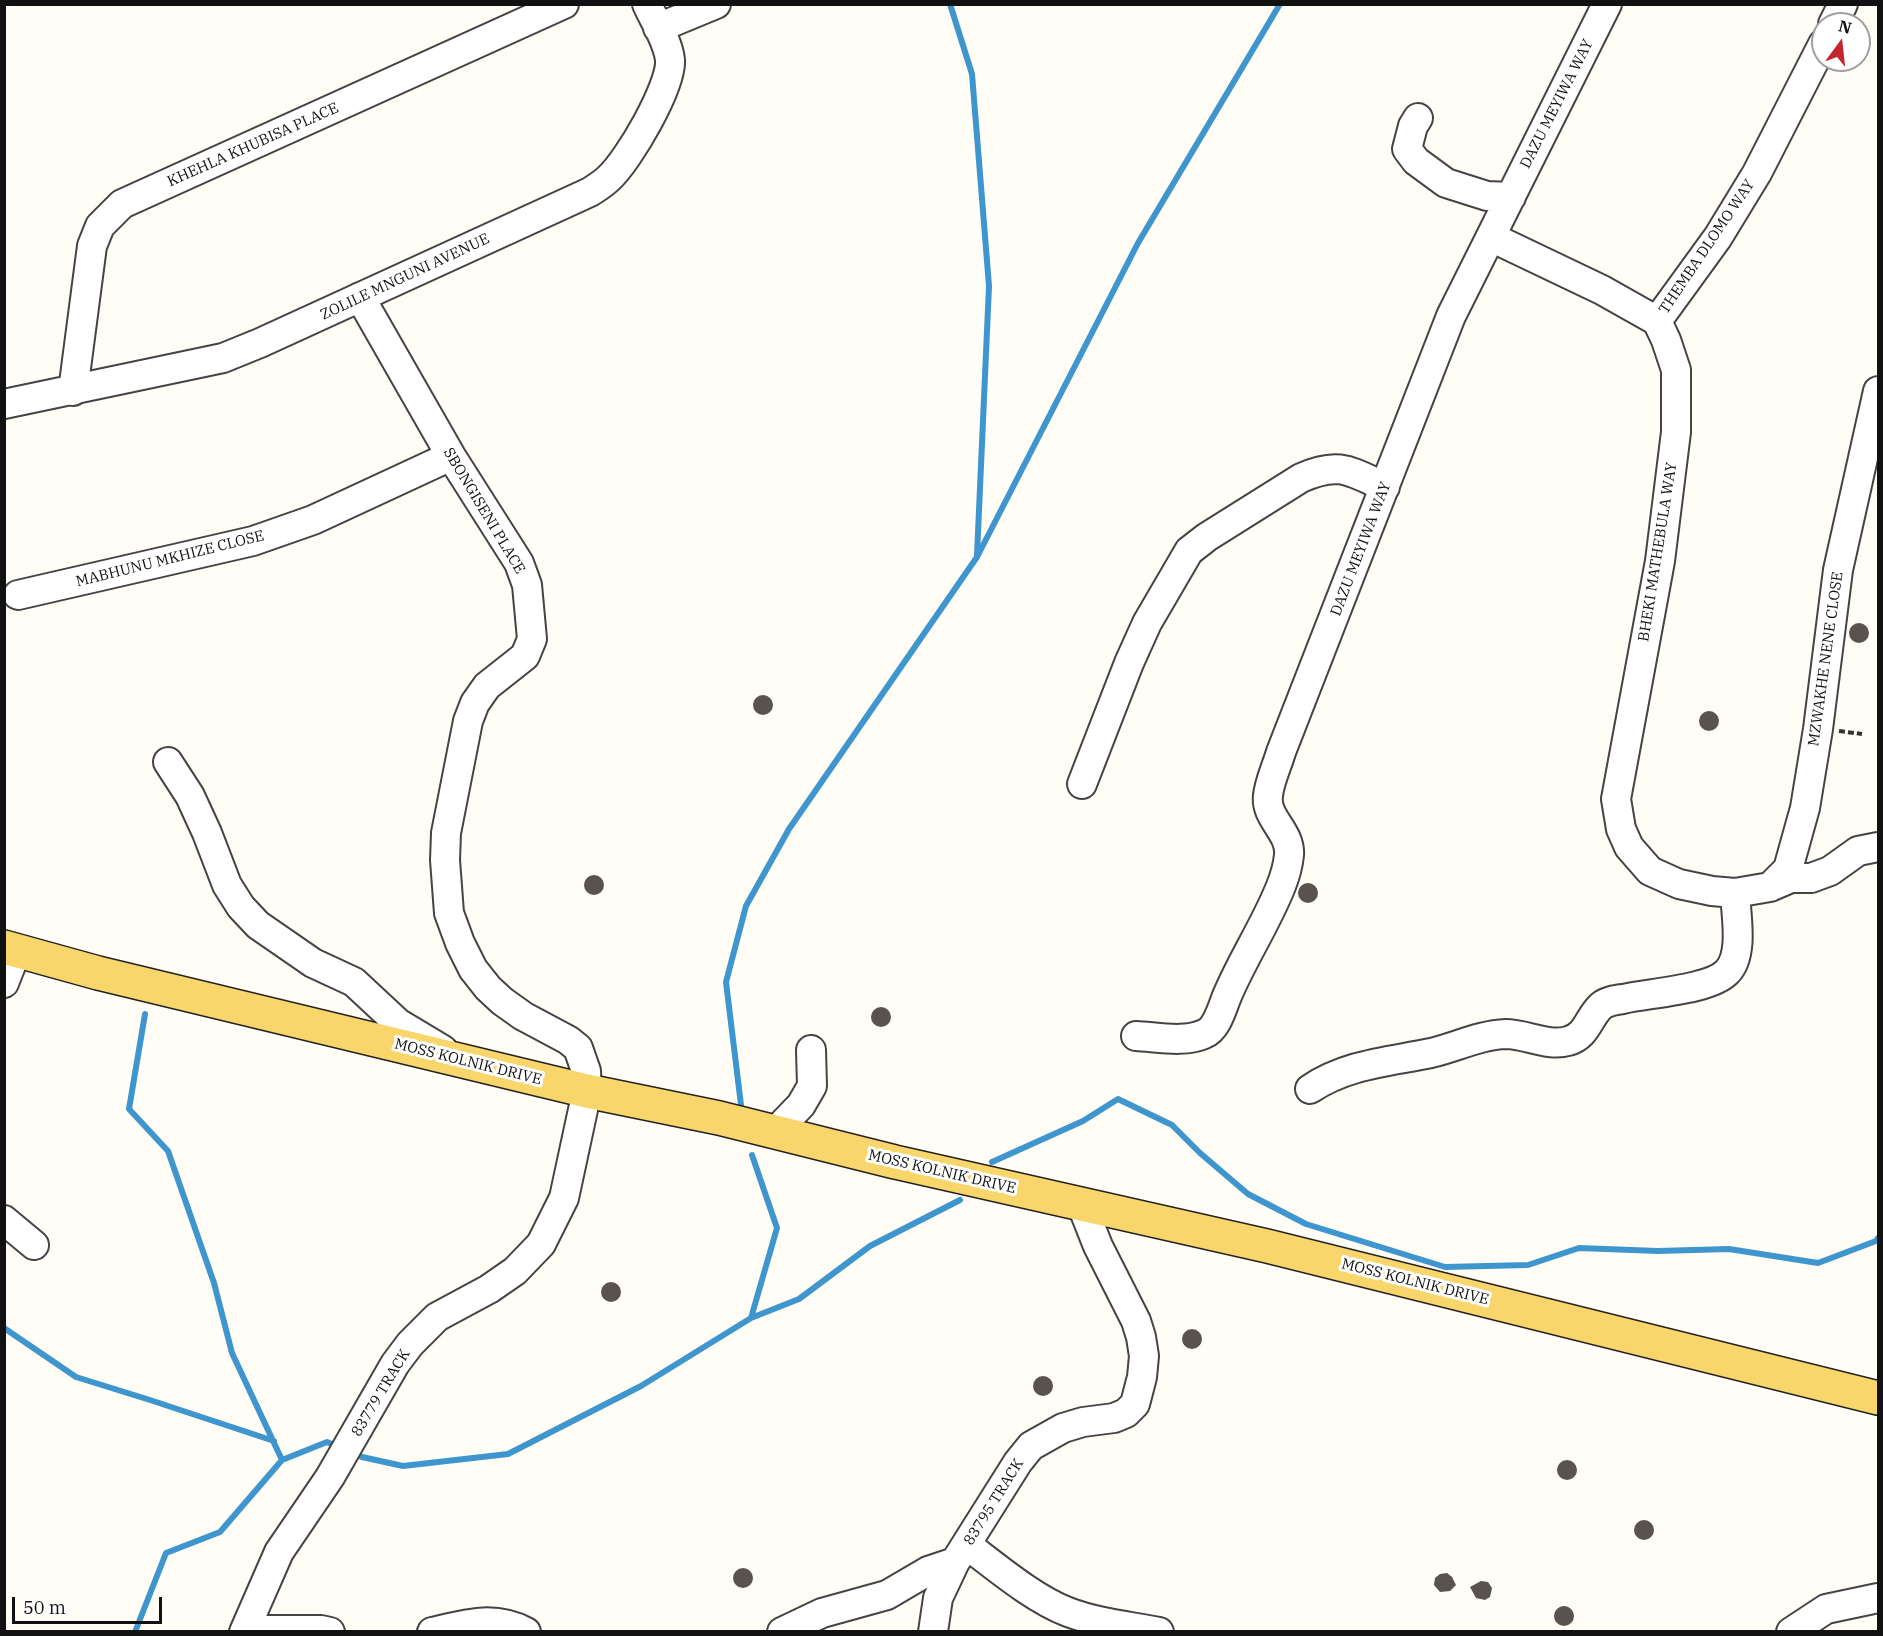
<!DOCTYPE html>
<html>
<head>
<meta charset="utf-8">
<style>
  body { margin:0 }
  #map { position:relative; width:1883px; height:1636px; overflow:hidden; background:#fffdf5; font-family:"IBM Plex Serif",serif }
  canvas { display:block }
  .frame { position:absolute; inset:0; border:6px solid #111; pointer-events:none }
  .north { position:absolute; left:1811px; top:12px; width:60px; height:60px; box-sizing:border-box; background:#fff; border:2px solid #a0a0a0; border-radius:50%; rotate:15deg; font-size:16px; font-weight:700; line-height:24px; text-align:center; color:#111 }
  .north::after { content:''; display:block; margin:auto; width:21px; height:27px; background:#c4262e; clip-path:polygon(50% 0,100% 100%,50% 72%,0 100%) }
  .scale { position:absolute; left:12px; top:1597px; width:150px; height:27px; box-sizing:border-box; border:3px solid #111; border-top:0; padding-left:8px; font-size:18px; line-height:21px; white-space:nowrap; color:#111; -webkit-text-stroke:4px #fff; paint-order:stroke }
</style>
</head>
<body>
<div id="map">
<canvas width="1883" height="1636"></canvas>
<div class="frame"></div>
<div class="north">N</div>
<div class="scale">50 m</div>
</div>
<script>
const ctx = document.querySelector('canvas').getContext('2d');
ctx.lineJoin = 'round';
function stroke(path, color, width, dash) { ctx.strokeStyle = color; ctx.lineWidth = width; ctx.lineCap = dash ? 'butt' : 'round'; ctx.setLineDash(dash || []); ctx.stroke(path); }
function paint(path, color) { ctx.fillStyle = color; ctx.fill(path, 'evenodd'); }
function drawText(font, color, halo, rows, align = 'center') {
  ctx.font = font + ' "IBM Plex Serif",serif'; ctx.lineWidth = 6; ctx.setLineDash([]); ctx.textBaseline = 'middle'; ctx.strokeStyle = halo; ctx.fillStyle = color; for (const [text, x, y, turn = 0] of rows) {
    ctx.save(); ctx.translate(x, y); ctx.rotate((+turn || 0) * Math.PI / 180); ctx.textAlign = isNaN(turn) ? turn : align; if (halo) ctx.strokeText(text, 0, 0); ctx.fillText(text, 0, 0); ctx.restore();
  }
}
stroke(new Path2D(`
  M 950,4 L 972,74 L 989,286 L 977,555
  M 145,1014 L 129,1109 L 168,1151 L 214,1283 L 232,1353 L 282,1460
  M 741,1105 L 726,982 L 746,906 L 789,829 L 977,557 L 1138,243 L 1280,4
  M 992,1162 L 1083,1121 L 1118,1099 L 1172,1125 L 1200,1153 L 1248,1194 L 1306,1224 L 1445,1267 L 1528,1265 L 1579,1248 L 1658,1251 L 1729,1249 L 1818,1263 L 1876,1241 L 1878,1238
  M 751,1318 L 799,1299 L 870,1246 L 960,1200
  M 4,1328 L 76,1377 L 150,1400 L 274,1441
  M 351,1452 L 362,1457 L 403,1466 L 508,1454 L 641,1386 L 751,1318 L 777,1228 L 752,1155
  M 135,1632 L 166,1553 L 220,1532 L 282,1460 L 327,1442 L 339,1447`), '#3f96cf', 6);
paint(new Path2D(`
  M1849 633a10 10 0 1 1 20 0a10 10 0 1 1-20 0Z
  M753 705a10 10 0 1 1 20 0a10 10 0 1 1-20 0Z
  M1699 721a10 10 0 1 1 20 0a10 10 0 1 1-20 0Z
  M584 885a10 10 0 1 1 20 0a10 10 0 1 1-20 0Z
  M1298 893a10 10 0 1 1 20 0a10 10 0 1 1-20 0Z
  M871 1017a10 10 0 1 1 20 0a10 10 0 1 1-20 0Z
  M601 1292a10 10 0 1 1 20 0a10 10 0 1 1-20 0Z
  M1182 1339a10 10 0 1 1 20 0a10 10 0 1 1-20 0Z
  M1033 1386a10 10 0 1 1 20 0a10 10 0 1 1-20 0Z
  M1557 1470a10 10 0 1 1 20 0a10 10 0 1 1-20 0Z
  M1634 1530a10 10 0 1 1 20 0a10 10 0 1 1-20 0Z
  M733 1578a10 10 0 1 1 20 0a10 10 0 1 1-20 0Z
  M 1447,1573 L 1452,1577 L 1456,1585 L 1450,1591 L 1440,1592 L 1434,1585 L 1435,1578 L 1440,1574 Z
  M 1481,1581 L 1488,1582 L 1492,1588 L 1490,1597 L 1485,1600 L 1476,1598 L 1470,1587 Z
  M1554 1616a10 10 0 1 1 20 0a10 10 0 1 1-20 0Z`), '#5a524d');
const minor = new Path2D(`
  M 1833,24 L 1843,4
  M 658,28 L 716,4
  M 1418,118 L 1413,126 L 1407,149 L 1416,161 L 1446,183 L 1487,196 L 1511,197
  M 1491,237 L 1602,290 L 1657,321 L 1666,340 L 1676,370 L 1676,432 L 1660,561 L 1616,799 L 1621,829 L 1629,847 L 1650,871 L 1679,884 L 1712,891 L 1735,893 L 1770,887 L 1788,869 L 1805,808 L 1818,729 L 1838,570 L 1878,391
  M 1657,321 L 1718,237 L 1757,173 L 1823,44
  M 73,391 L 92,246 L 100,226 L 122,204 L 564,4
  M 4,404 L 223,358 L 260,343 L 590,192 C 596,188 603,184 609,178 C 628,161 672,86 670,60 C 668,41 655,22 647,4
  M 18,595 L 253,541 L 313,520 L 451,456
  M 168,762 L 190,796 L 207,833 L 227,885 L 241,907 L 258,925 L 313,963 L 354,982 L 398,1023 L 443,1050
  M 1082,784 L 1129,663 L 1147,623 L 1189,551 L 1207,537 L 1301,478 C 1339,461 1350,471 1385,487
  M 1770,887 L 1791,878 L 1811,878 L 1830,871 L 1858,851 L 1878,847
  M 4,983 L 17,950
  M 1136,1036 C 1157,1037 1185,1043 1204,1034 C 1217,1029 1222,1008 1227,996 C 1243,958 1266,924 1281,886 C 1285,876 1288,865 1289,855 C 1291,832 1265,818 1268,796 C 1269,782 1277,766 1281,752 L 1451,316 L 1607,4
  M 1310,1089 C 1347,1064 1388,1062 1431,1053 C 1456,1047 1480,1035 1506,1034 C 1526,1034 1548,1047 1568,1041 C 1587,1036 1588,1018 1601,1006 C 1607,1001 1615,1000 1623,999 C 1648,993 1710,990 1727,972 C 1744,955 1736,915 1735,893
  M 775,1132 L 801,1105 L 812,1086 L 811,1050
  M 4,1220 L 34,1245
  M 967,1545 C 996,1567 1034,1599 1068,1612 C 1097,1623 1128,1626 1159,1632
  M 245,1630 L 321,1630 L 330,1632
  M 244,1632 L 279,1552 L 330,1477 L 395,1364 L 410,1344 L 437,1317 L 489,1289 L 515,1271 L 541,1244 L 564,1198 L 587,1091 L 586,1071 L 578,1048 L 568,1040 L 523,1016 L 502,1001 L 488,988 L 473,969 L 460,943 L 449,913 L 445,860 L 446,833 L 468,721 L 475,703 L 487,686 L 525,656 L 532,639 L 527,585 L 519,563 L 451,456 L 360,297
  M 432,1632 C 466,1624 494,1615 526,1632
  M 782,1632 L 822,1613 L 887,1595 L 928,1571 L 955,1562
  M 933,1632 L 938,1598 L 955,1562 L 1018,1462 L 1031,1446 L 1063,1428 L 1083,1422 L 1114,1418 L 1126,1413 L 1135,1404 L 1142,1377 L 1144,1356 L 1141,1337 L 1136,1321 L 1098,1246 L 1081,1203
  M 1791,1632 L 1826,1609 L 1878,1598`);
const major = new Path2D(`
  M 4,947 L 98,973 L 587,1091 L 719,1118 L 895,1162 L 1267,1246 L 1878,1398`);
stroke(minor, '#444', 32);
stroke(major, '#222', 36);
stroke(new Path2D(`
  M 1839,731 L 1862,734`), '#333', 4, [6, 3]);
stroke(minor, '#fff', 28);
stroke(major, '#f9d66b', 33);
drawText('15px', '#111', '#fff', [
  ["DAZU MEYIWA WAY",1557,104,-63],
  ["KHEHLA KHUBISA PLACE",253,145,-24],
  ["THEMBA DLOMO WAY",1707,247,-56],
  ["ZOLILE MNGUNI AVENUE",405,277,-25],
  ["SBONGISENI PLACE",484,511,59],
  ["DAZU MEYIWA WAY",1361,549,-69],
  ["BHEKI MATHEBULA WAY",1658,552,-81],
  ["MABHUNU MKHIZE CLOSE",170,559,-14],
  ["MZWAKHE NENE CLOSE",1826,659,-82],
  ["MOSS KOLNIK DRIVE",468,1062,14],
  ["MOSS KOLNIK DRIVE",942,1172,13],
  ["MOSS KOLNIK DRIVE",1415,1282,14],
  ["83779 TRACK",381,1393,-59],
  ["83795 TRACK",994,1502,-58]
]);
</script>
</body>
</html>
